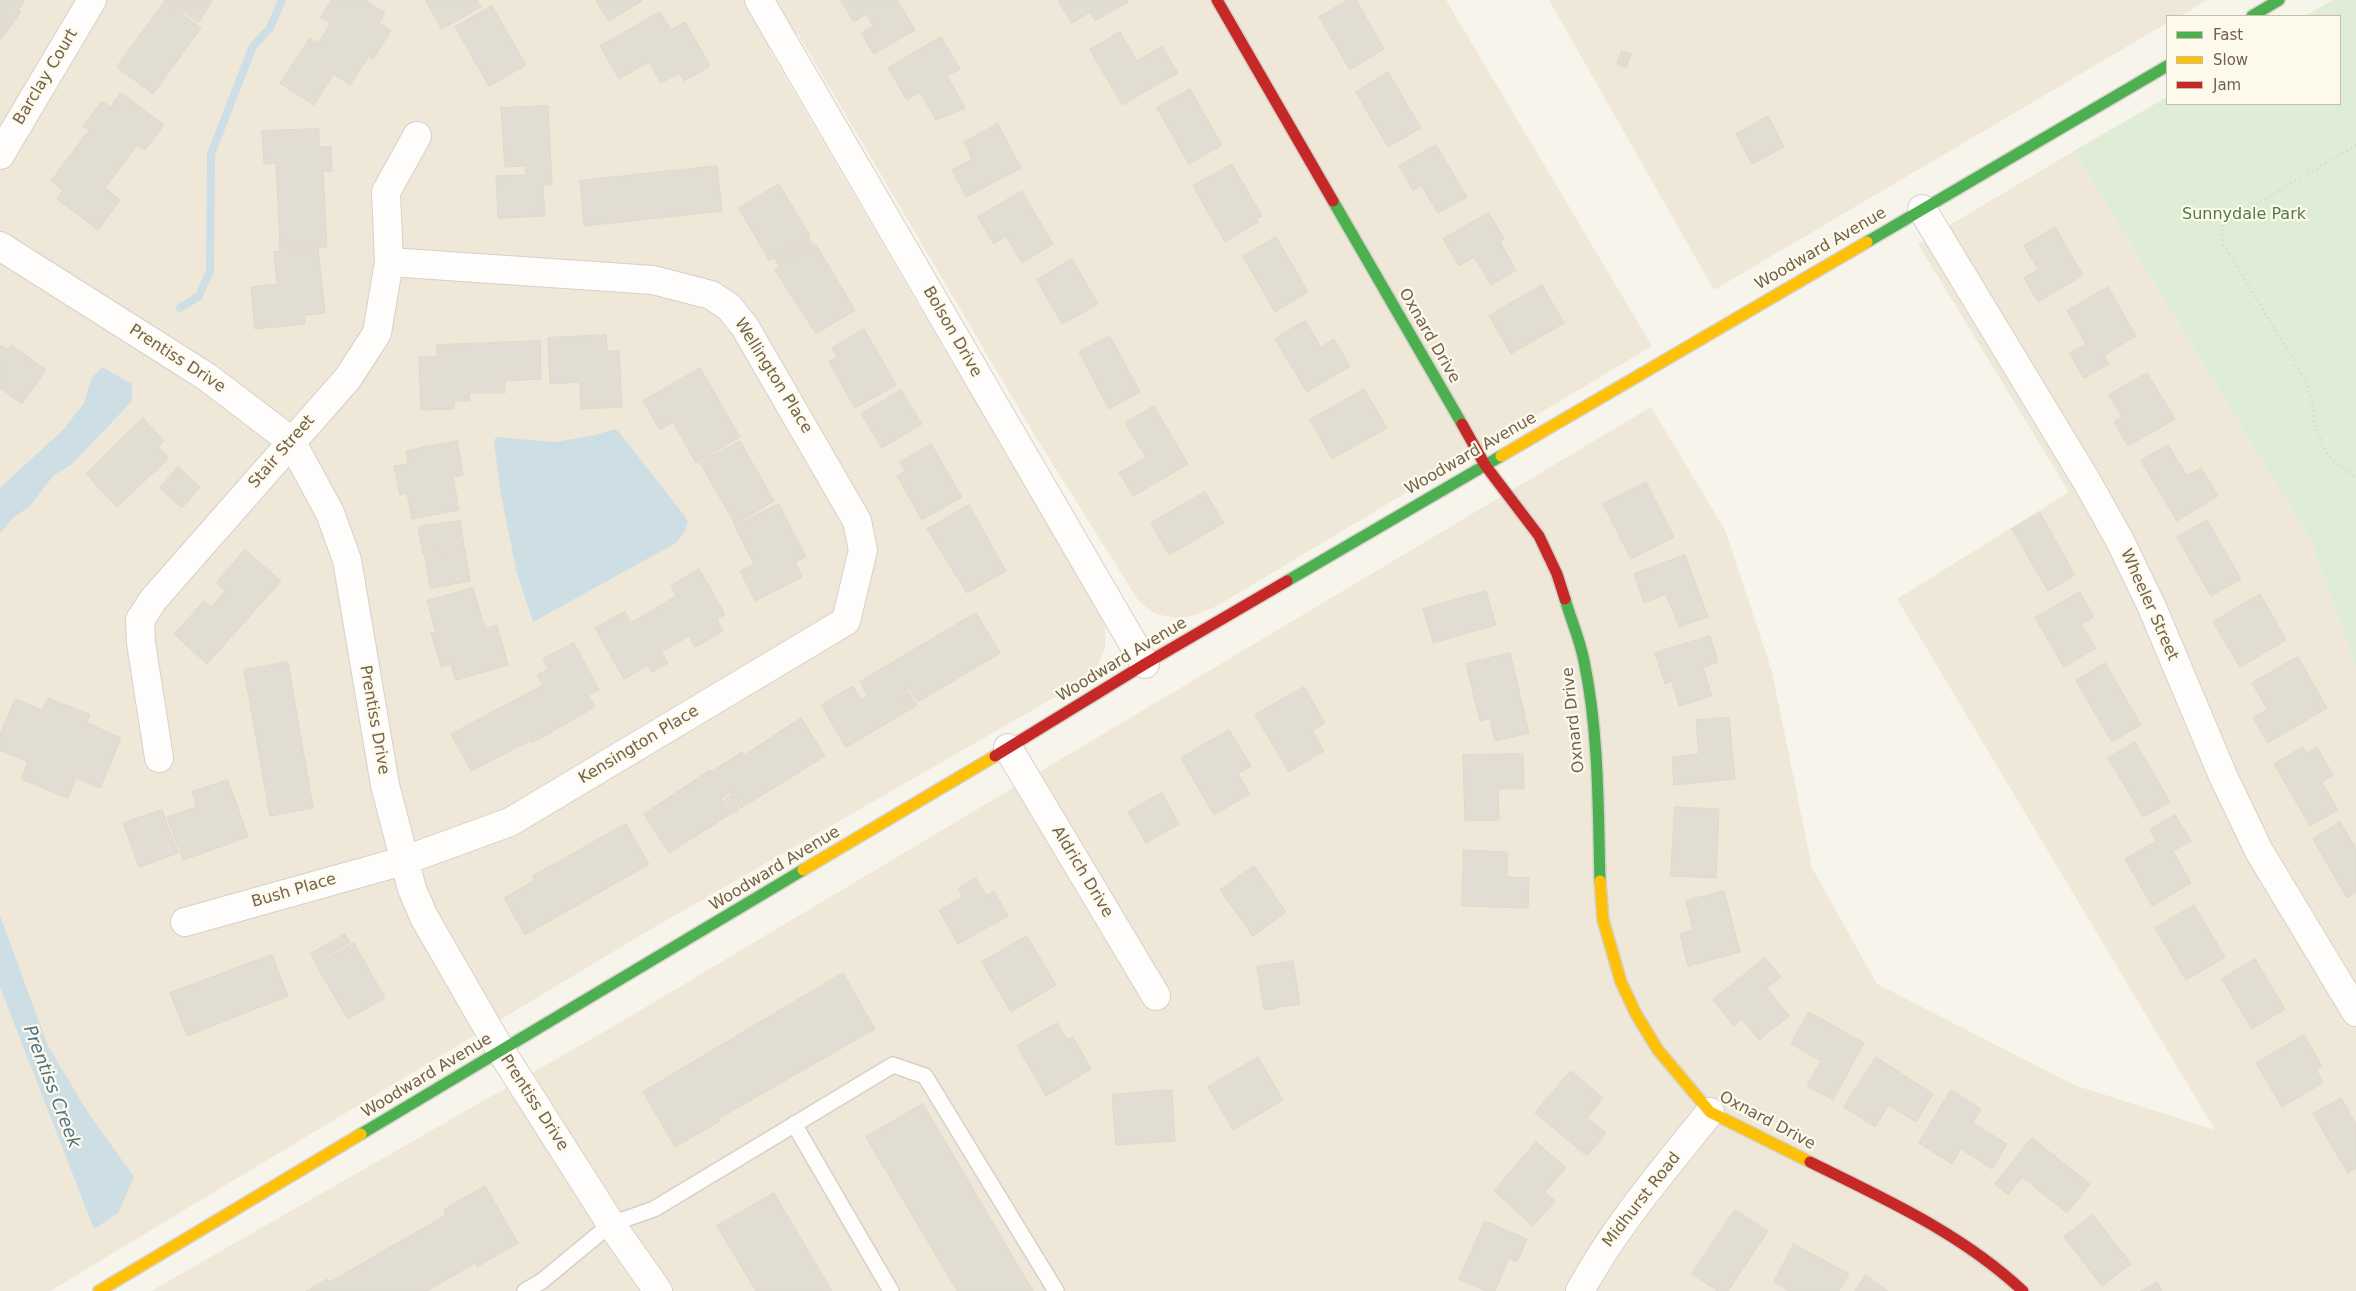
<!DOCTYPE html>
<html>
<head>
<meta charset="utf-8">
<style>
  body { margin:0 }
  #map { position:relative; width:2356px; height:1291px; overflow:hidden; background:#f6f4eb; font-family:"DejaVu Sans",sans-serif }
  canvas { display:block }
  .legend { position:absolute; left:2166px; top:15px; width:175px; height:90px; box-sizing:border-box; background:#fefaeb; border:1px solid #c6bdab; margin:0; padding:6px 9px; list-style:none; font-size:15px; color:#72614c }
  .legend li { display:flex; align-items:center; gap:10px; height:25px }
  .legend b { width:25px; border:1px solid #c6bdab }
</style>
</head>
<body>
<div id="map">
<canvas width="2356" height="1291"></canvas>
<ul class="legend">
<li><b style="height:6px;background:#4caf50"></b>Fast</li>
<li><b style="height:6px;background:#ffc107"></b>Slow</li>
<li><b style="height:6px;background:#c62828"></b>Jam</li>
</ul>
</div>
<script>
const ctx = document.querySelector('canvas').getContext('2d');
ctx.lineJoin = 'round';
function paint(path, color) { ctx.fillStyle = color; ctx.fill(path, 'evenodd'); }
function stroke(path, color, width, dash) { ctx.strokeStyle = color; ctx.lineWidth = width; ctx.lineCap = dash ? 'butt' : 'round'; ctx.setLineDash(dash || []); ctx.stroke(path); }
function drawText(font, color, halo, rows, align = 'center') {
  ctx.font = font + ' "DejaVu Sans",sans-serif'; ctx.lineWidth = 4.5; ctx.setLineDash([]); ctx.textBaseline = 'middle'; ctx.strokeStyle = halo; ctx.fillStyle = color; for (const [text, x, y, turn = 0] of rows) {
    ctx.save(); ctx.translate(x, y); ctx.rotate((+turn || 0) * Math.PI / 180); ctx.textAlign = isNaN(turn) ? turn : align; if (halo) ctx.strokeText(text, 0, 0); ctx.fillText(text, 0, 0); ctx.restore();
  }
}
paint(new Path2D(`
  M 0,0 L 1446,0 L 1652,346 L 1215,607 L 1192,616 L 1176,618 L 1161,615 L 1152,612 L 1138,600 L 1034,434 L 798,34 L 769,49 L 934,332 L 1093,598 L 1105,627 L 1105,649 L 1097,666 L 1078,684 L 646,932 L 50,1291 L 0,1291 Z
  M 1549,0 L 2207,0 L 2180,16 L 2167,16 L 2167,23 L 1714,290 Z
  M 2074,151 L 2311,541 L 2356,667 L 2356,1291 L 151,1291 L 609,1029 L 1651,407 L 1725,530 L 1772,672 L 1812,868 L 1877,984 L 2074,1085 L 2215,1130 L 1897,599 L 2069,492 L 1918,244 Z`), '#efe8d8');
paint(new Path2D(`
  M 2333,0 L 2356,0 L 2356,667 L 2311,541 L 2074,151 L 2167,97 L 2167,104 L 2340,104 L 2340,16 L 2305,16 Z`), '#dfedd6');
paint(new Path2D(`
  M 102,367 L 132,384 L 132,401 L 72,464 L 53,476 L 30,506 L 13,518 L 0,533 L 0,488 L 64,429 L 84,403 L 91,379 Z
  M 614,429 L 618,431 L 684,515 L 688,522 L 685,531 L 676,543 L 533,622 L 517,573 L 501,495 L 494,441 L 496,437 L 555,442 L 596,435 Z
  M 0,916 L 48,1046 L 89,1114 L 134,1177 L 118,1213 L 94,1229 L 0,987 Z`), '#cddee5');
stroke(new Path2D(`
  M 180,308 L 199,296 L 210,271 L 211,154 L 253,46 L 270,28 L 282,0`), '#cddee5', 8);
const building = new Path2D(`
  M 0,0 L 25,0 L 18,10 L 21,12 L 0,41 Z
  M 165,0 L 213,0 L 199,22 Z
  M 332,0 L 365,0 L 385,13 L 379,23 L 391,31 L 373,59 L 369,56 L 350,85 L 334,74 L 314,105 L 280,83 L 310,38 L 318,43 L 331,23 L 321,17 Z
  M 426,0 L 477,0 L 481,7 L 442,29 Z
  M 596,0 L 641,0 L 642,1 L 609,21 Z
  M 841,0 L 897,0 L 915,30 L 874,54 L 861,33 L 873,26 L 866,14 L 854,22 Z
  M 1058,0 L 1126,0 L 1128,2 L 1095,21 L 1090,12 L 1072,23 Z
  M 1348,0 L 1356,0 L 1384,49 L 1350,70 L 1319,17 Z
  M 165,1 L 201,28 L 153,94 L 117,67 Z
  M 492,6 L 526,65 L 489,86 L 455,27 Z
  M 660,12 L 671,30 L 685,22 L 710,66 L 684,81 L 679,73 L 661,83 L 649,62 L 619,79 L 600,46 Z
  M 1120,32 L 1137,61 L 1162,46 L 1178,73 L 1122,105 L 1090,50 Z
  M 941,37 L 960,69 L 947,76 L 965,108 L 936,120 L 920,92 L 907,100 L 888,68 Z
  M 1622,51 L 1631,54 L 1626,68 L 1617,64 Z
  M 1388,72 L 1421,128 L 1388,147 L 1356,92 Z
  M 1190,89 L 1222,145 L 1189,164 L 1157,108 Z
  M 121,93 L 164,125 L 145,150 L 137,145 L 105,188 L 120,200 L 98,230 L 57,199 L 63,190 L 51,181 L 89,130 L 83,126 L 102,101 L 110,107 Z
  M 548,106 L 552,185 L 543,185 L 545,216 L 498,218 L 496,176 L 526,175 L 526,166 L 505,167 L 501,108 Z
  M 1768,116 L 1784,147 L 1752,164 L 1736,134 Z
  M 998,124 L 1021,168 L 966,197 L 952,170 L 972,159 L 964,142 Z
  M 319,129 L 319,147 L 331,147 L 332,171 L 323,171 L 327,247 L 280,249 L 276,163 L 264,164 L 262,131 Z
  M 1436,145 L 1467,197 L 1438,213 L 1421,185 L 1413,190 L 1399,166 Z
  M 1232,164 L 1262,216 L 1256,219 L 1258,222 L 1225,242 L 1193,186 Z
  M 717,166 L 722,211 L 584,226 L 580,181 Z
  M 779,184 L 810,236 L 769,260 L 739,208 Z
  M 1022,191 L 1053,244 L 1022,263 L 1006,236 L 994,244 L 978,217 Z
  M 1489,213 L 1504,239 L 1500,242 L 1516,270 L 1491,285 L 1474,257 L 1459,266 L 1443,239 Z
  M 2055,227 L 2083,275 L 2038,302 L 2024,278 L 2038,269 L 2024,246 Z
  M 1276,237 L 1308,292 L 1275,312 L 1243,256 Z
  M 809,238 L 813,245 L 779,266 L 775,258 Z
  M 816,245 L 855,310 L 816,334 L 775,270 Z
  M 318,248 L 325,313 L 305,315 L 305,324 L 255,329 L 251,287 L 277,284 L 274,252 Z
  M 1072,259 L 1098,304 L 1062,324 L 1037,280 Z
  M 1542,285 L 1564,323 L 1511,354 L 1489,316 Z
  M 2108,287 L 2136,336 L 2104,355 L 2109,364 L 2084,378 L 2069,353 L 2086,344 L 2067,311 Z
  M 1305,321 L 1321,347 L 1334,339 L 1350,366 L 1307,392 L 1275,339 Z
  M 864,329 L 896,385 L 855,408 L 829,362 L 837,357 L 832,348 Z
  M 606,335 L 607,351 L 619,351 L 622,407 L 581,409 L 580,382 L 550,384 L 548,338 Z
  M 1110,336 L 1140,392 L 1109,409 L 1079,352 Z
  M 540,341 L 541,379 L 505,381 L 505,393 L 469,393 L 470,401 L 454,401 L 454,409 L 421,410 L 419,357 L 437,357 L 437,345 Z
  M 0,345 L 8,350 L 11,345 L 46,370 L 22,404 L 0,388 Z
  M 700,368 L 740,437 L 696,463 L 673,422 L 660,430 L 643,401 Z
  M 2147,373 L 2175,419 L 2128,446 L 2114,422 L 2122,417 L 2109,395 Z
  M 1364,389 L 1387,428 L 1332,459 L 1310,420 Z
  M 901,390 L 922,424 L 882,448 L 861,414 Z
  M 1154,406 L 1188,464 L 1133,496 L 1119,473 L 1146,457 L 1125,423 Z
  M 143,418 L 164,441 L 158,447 L 169,458 L 117,507 L 86,474 Z
  M 457,441 L 463,475 L 453,477 L 459,510 L 412,519 L 407,493 L 400,495 L 394,466 L 408,464 L 406,451 Z
  M 740,441 L 774,501 L 735,524 L 700,463 Z
  M 931,444 L 962,497 L 922,520 L 897,476 L 905,471 L 900,462 Z
  M 2168,445 L 2187,476 L 2201,468 L 2218,496 L 2177,521 L 2141,461 Z
  M 178,467 L 200,487 L 182,508 L 160,488 Z
  M 1646,482 L 1674,537 L 1631,559 L 1603,504 Z
  M 1205,492 L 1224,523 L 1169,555 L 1151,523 Z
  M 779,504 L 806,557 L 795,562 L 802,577 L 755,601 L 740,571 L 754,564 L 735,526 Z
  M 969,505 L 1006,571 L 967,593 L 927,529 Z
  M 2040,513 L 2075,575 L 2048,591 L 2012,529 Z
  M 2207,520 L 2241,579 L 2211,596 L 2177,537 Z
  M 460,521 L 464,547 L 423,554 L 418,527 Z
  M 465,549 L 470,581 L 430,588 L 425,556 Z
  M 245,550 L 281,581 L 207,664 L 174,634 L 204,601 L 211,607 L 225,591 L 216,583 Z
  M 1685,555 L 1708,617 L 1679,627 L 1666,594 L 1644,603 L 1634,574 Z
  M 699,569 L 725,614 L 717,620 L 723,631 L 695,647 L 689,636 L 661,652 L 668,663 L 652,672 L 648,665 L 624,679 L 595,628 L 625,611 L 631,623 L 676,596 L 671,586 Z
  M 473,588 L 485,629 L 497,625 L 508,665 L 456,680 L 451,664 L 441,667 L 431,633 L 436,632 L 427,601 Z
  M 1486,591 L 1496,625 L 1433,643 L 1423,609 Z
  M 2080,592 L 2094,617 L 2081,624 L 2096,648 L 2064,667 L 2035,618 Z
  M 2260,594 L 2286,640 L 2240,667 L 2213,622 Z
  M 976,613 L 1000,653 L 918,702 L 909,688 L 899,693 L 909,710 L 846,747 L 821,705 L 853,686 L 861,700 L 868,696 L 860,682 Z
  M 1710,636 L 1718,662 L 1703,667 L 1712,696 L 1679,706 L 1672,681 L 1665,684 L 1655,653 Z
  M 574,643 L 599,690 L 588,695 L 595,707 L 532,743 L 531,740 L 471,771 L 451,734 L 543,685 L 537,675 L 548,669 L 543,659 Z
  M 1510,653 L 1529,733 L 1495,741 L 1490,718 L 1480,721 L 1466,664 Z
  M 2298,657 L 2327,708 L 2268,743 L 2253,718 L 2267,709 L 2252,683 Z
  M 288,662 L 313,808 L 270,816 L 244,670 Z
  M 2105,663 L 2141,725 L 2112,742 L 2076,681 Z
  M 1304,687 L 1325,723 L 1312,730 L 1324,751 L 1289,772 L 1255,715 Z
  M 908,691 L 917,705 L 911,709 L 901,695 Z
  M 48,698 L 90,715 L 87,723 L 121,738 L 100,788 L 76,778 L 68,798 L 21,779 L 28,762 L 0,750 L 0,734 L 15,699 L 42,710 Z
  M 801,718 L 825,756 L 741,808 L 731,792 L 722,798 L 732,813 L 669,853 L 644,814 L 710,770 L 711,772 L 742,752 L 744,755 Z
  M 1729,718 L 1735,779 L 1674,785 L 1672,757 L 1699,754 L 1696,720 Z
  M 1229,730 L 1251,766 L 1238,774 L 1250,794 L 1214,815 L 1181,758 Z
  M 2135,742 L 2170,802 L 2143,817 L 2108,758 Z
  M 2303,747 L 2307,753 L 2317,747 L 2333,775 L 2322,782 L 2338,810 L 2310,826 L 2274,764 Z
  M 1523,754 L 1524,789 L 1498,789 L 1499,820 L 1465,821 L 1463,755 Z
  M 228,780 L 248,837 L 183,860 L 167,817 L 197,807 L 192,792 Z
  M 1162,793 L 1179,824 L 1146,843 L 1128,812 Z
  M 732,795 L 739,810 L 733,813 L 726,799 Z
  M 1675,807 L 1719,809 L 1716,878 L 1671,876 Z
  M 162,810 L 178,853 L 139,867 L 123,823 Z
  M 2175,815 L 2191,841 L 2173,851 L 2191,883 L 2152,906 L 2125,859 L 2156,841 L 2150,830 Z
  M 2340,822 L 2356,849 L 2356,892 L 2347,898 L 2313,839 Z
  M 626,824 L 649,864 L 525,935 L 504,898 L 535,880 L 533,876 Z
  M 1464,850 L 1507,852 L 1507,877 L 1529,878 L 1528,908 L 1462,906 Z
  M 1254,866 L 1286,912 L 1253,936 L 1220,890 Z
  M 976,878 L 986,896 L 994,891 L 1008,916 L 958,944 L 939,910 L 963,897 L 958,889 Z
  M 1724,891 L 1740,952 L 1688,966 L 1680,934 L 1693,930 L 1686,901 Z
  M 2194,905 L 2225,957 L 2186,980 L 2155,928 Z
  M 345,934 L 350,942 L 316,963 L 311,954 Z
  M 1027,936 L 1056,985 L 1011,1012 L 982,962 Z
  M 354,943 L 385,998 L 348,1019 L 316,965 Z
  M 272,955 L 288,996 L 187,1036 L 170,993 Z
  M 1765,958 L 1781,977 L 1767,988 L 1789,1016 L 1759,1040 L 1742,1019 L 1734,1026 L 1713,1000 Z
  M 2255,959 L 2285,1009 L 2252,1029 L 2222,979 Z
  M 1293,961 L 1300,1004 L 1264,1010 L 1257,967 Z
  M 843,973 L 875,1029 L 718,1119 L 720,1121 L 675,1147 L 643,1092 Z
  M 1809,1012 L 1864,1043 L 1833,1100 L 1807,1086 L 1821,1061 L 1791,1044 Z
  M 1057,1023 L 1067,1040 L 1073,1037 L 1091,1069 L 1046,1096 L 1017,1046 Z
  M 2304,1035 L 2322,1066 L 2316,1069 L 2323,1083 L 2282,1107 L 2256,1063 Z
  M 1258,1057 L 1283,1100 L 1233,1130 L 1208,1087 Z
  M 1876,1057 L 1933,1094 L 1916,1122 L 1889,1105 L 1875,1127 L 1844,1107 Z
  M 1571,1071 L 1603,1098 L 1587,1118 L 1606,1133 L 1587,1156 L 1535,1113 Z
  M 1172,1090 L 1175,1141 L 1116,1145 L 1112,1095 Z
  M 1951,1090 L 1981,1109 L 1973,1123 L 2007,1144 L 1992,1169 L 1961,1149 L 1952,1164 L 1919,1143 Z
  M 2341,1098 L 2356,1124 L 2356,1168 L 2348,1173 L 2313,1114 Z
  M 923,1104 L 1033,1291 L 957,1291 L 866,1137 Z
  M 2032,1138 L 2090,1184 L 2067,1213 L 2022,1177 L 2008,1195 L 1995,1184 Z
  M 1536,1142 L 1566,1168 L 1545,1192 L 1555,1201 L 1533,1226 L 1494,1191 Z
  M 485,1186 L 518,1243 L 477,1267 L 475,1263 L 427,1291 L 306,1291 L 327,1279 L 330,1282 L 446,1215 L 444,1210 Z
  M 774,1193 L 832,1291 L 756,1291 L 717,1226 Z
  M 1735,1210 L 1768,1231 L 1728,1291 L 1718,1291 L 1692,1274 Z
  M 2093,1215 L 2131,1264 L 2102,1286 L 2064,1237 Z
  M 1485,1221 L 1527,1239 L 1517,1262 L 1509,1259 L 1495,1291 L 1486,1291 L 1459,1279 Z
  M 1794,1244 L 1849,1274 L 1839,1291 L 1789,1291 L 1774,1282 Z
  M 1866,1275 L 1888,1291 L 1855,1291 Z
  M 2157,1282 L 2162,1291 L 2141,1291 Z`);
paint(building, '#e2ddd2');
stroke(building, '#dfd8cd', 1);
const lane = new Path2D(`
  M 794,1124 L 891,1291
  M 525,1291 L 542,1281 L 611,1224 L 654,1209 L 893,1065 L 925,1076 L 1056,1291`);
const street = new Path2D(`
  M 759,0 L 1145,664
  M 0,155 L 92,0
  M 1922,209 L 2086,480 L 2119,539 L 2152,607 L 2223,776 L 2259,851 L 2356,1012
  M 0,246 L 207,377 L 291,441 L 330,513 L 347,560 L 385,785 L 412,889 L 424,917 L 501,1051 L 611,1224 L 658,1291
  M 1008,748 L 1156,996
  M 159,758 L 141,643 L 140,620 L 153,600 L 348,378 L 377,333 L 389,262 L 386,192 L 417,136
  M 185,922 L 403,861 L 510,822 L 846,621 L 863,550 L 857,521 L 745,327 L 729,307 L 711,295 L 653,280 L 389,262
  M 1580,1291 C 1615,1226 1664,1170 1710,1112`);
const fast = new Path2D(`
  M 2252,16 L 2279,0
  M 1333,201 L 1462,424
  M 1867,242 L 2167,66
  M 1287,581 L 1501,456
  M 1565,599 C 1571,620 1580,640 1584,661 C 1599,733 1598,807 1600,881
  M 361,1134 L 803,870`);
const slow = new Path2D(`
  M 1501,456 L 1867,242
  M 803,870 L 995,756
  M 1600,881 L 1603,920 L 1621,982 L 1636,1014 L 1658,1050 L 1710,1112 L 1810,1162
  M 99,1291 L 361,1134`);
const jam = new Path2D(`
  M 1217,0 L 1333,201
  M 1462,424 L 1485,465 L 1539,536 L 1557,574 L 1565,599
  M 995,756 L 1145,664 L 1287,581
  M 1810,1162 C 1885,1199 1961,1233 2023,1291`);
stroke(lane, '#d5d1c9', 18);
stroke(street, '#d5d1c9', 30);
stroke(fast, '#d5d1c9', 14);
stroke(slow, '#d5d1c9', 14);
stroke(jam, '#d5d1c9', 14);
stroke(new Path2D(`
  M 2356,145 L 2231,219 L 2223,226 L 2221,234 L 2224,245 L 2306,381 L 2314,409 L 2314,422 L 2324,448 L 2332,460 L 2356,477`), '#d9d4ce', 3, [1, 4]);
stroke(lane, '#fefdfc', 15);
stroke(street, '#fefdfc', 28);
stroke(fast, '#4caf50', 11);
stroke(slow, '#ffc107', 11);
stroke(jam, '#c62828', 11);
drawText('16px', '#72614c', '#fefaeb', [
  ["Barclay Court",46,77,-59],
  ["Woodward Avenue",1821,249,-30],
  ["Bolson Drive",952,332,60],
  ["Oxnard Drive",1429,336,60],
  ["Prentiss Drive",177,359,33],
  ["Wellington Place",773,376,58],
  ["Stair Street",282,452,-49],
  ["Woodward Avenue",1471,454,-30],
  ["Wheeler Street",2149,605,66],
  ["Woodward Avenue",1122,660,-31],
  ["Prentiss Drive",374,720,80],
  ["Oxnard Drive",1574,720,-96],
  ["Kensington Place",639,745,-31],
  ["Woodward Avenue",775,869,-31],
  ["Aldrich Drive",1082,872,59],
  ["Bush Place",294,891,-16],
  ["Woodward Avenue",427,1076,-31],
  ["Prentiss Drive",534,1103,57],
  ["Oxnard Drive",1767,1121,28],
  ["Midhurst Road",1642,1200,-52]
]);
drawText('16px', '#4d7c48', '#fefaeb', [
  ["Sunnydale Park",2244,215]
]);
drawText('italic 18px', '#4b738a', '#fefaeb', [
  ["Prentiss Creek",51,1087,69]
]);
</script>
</body>
</html>
